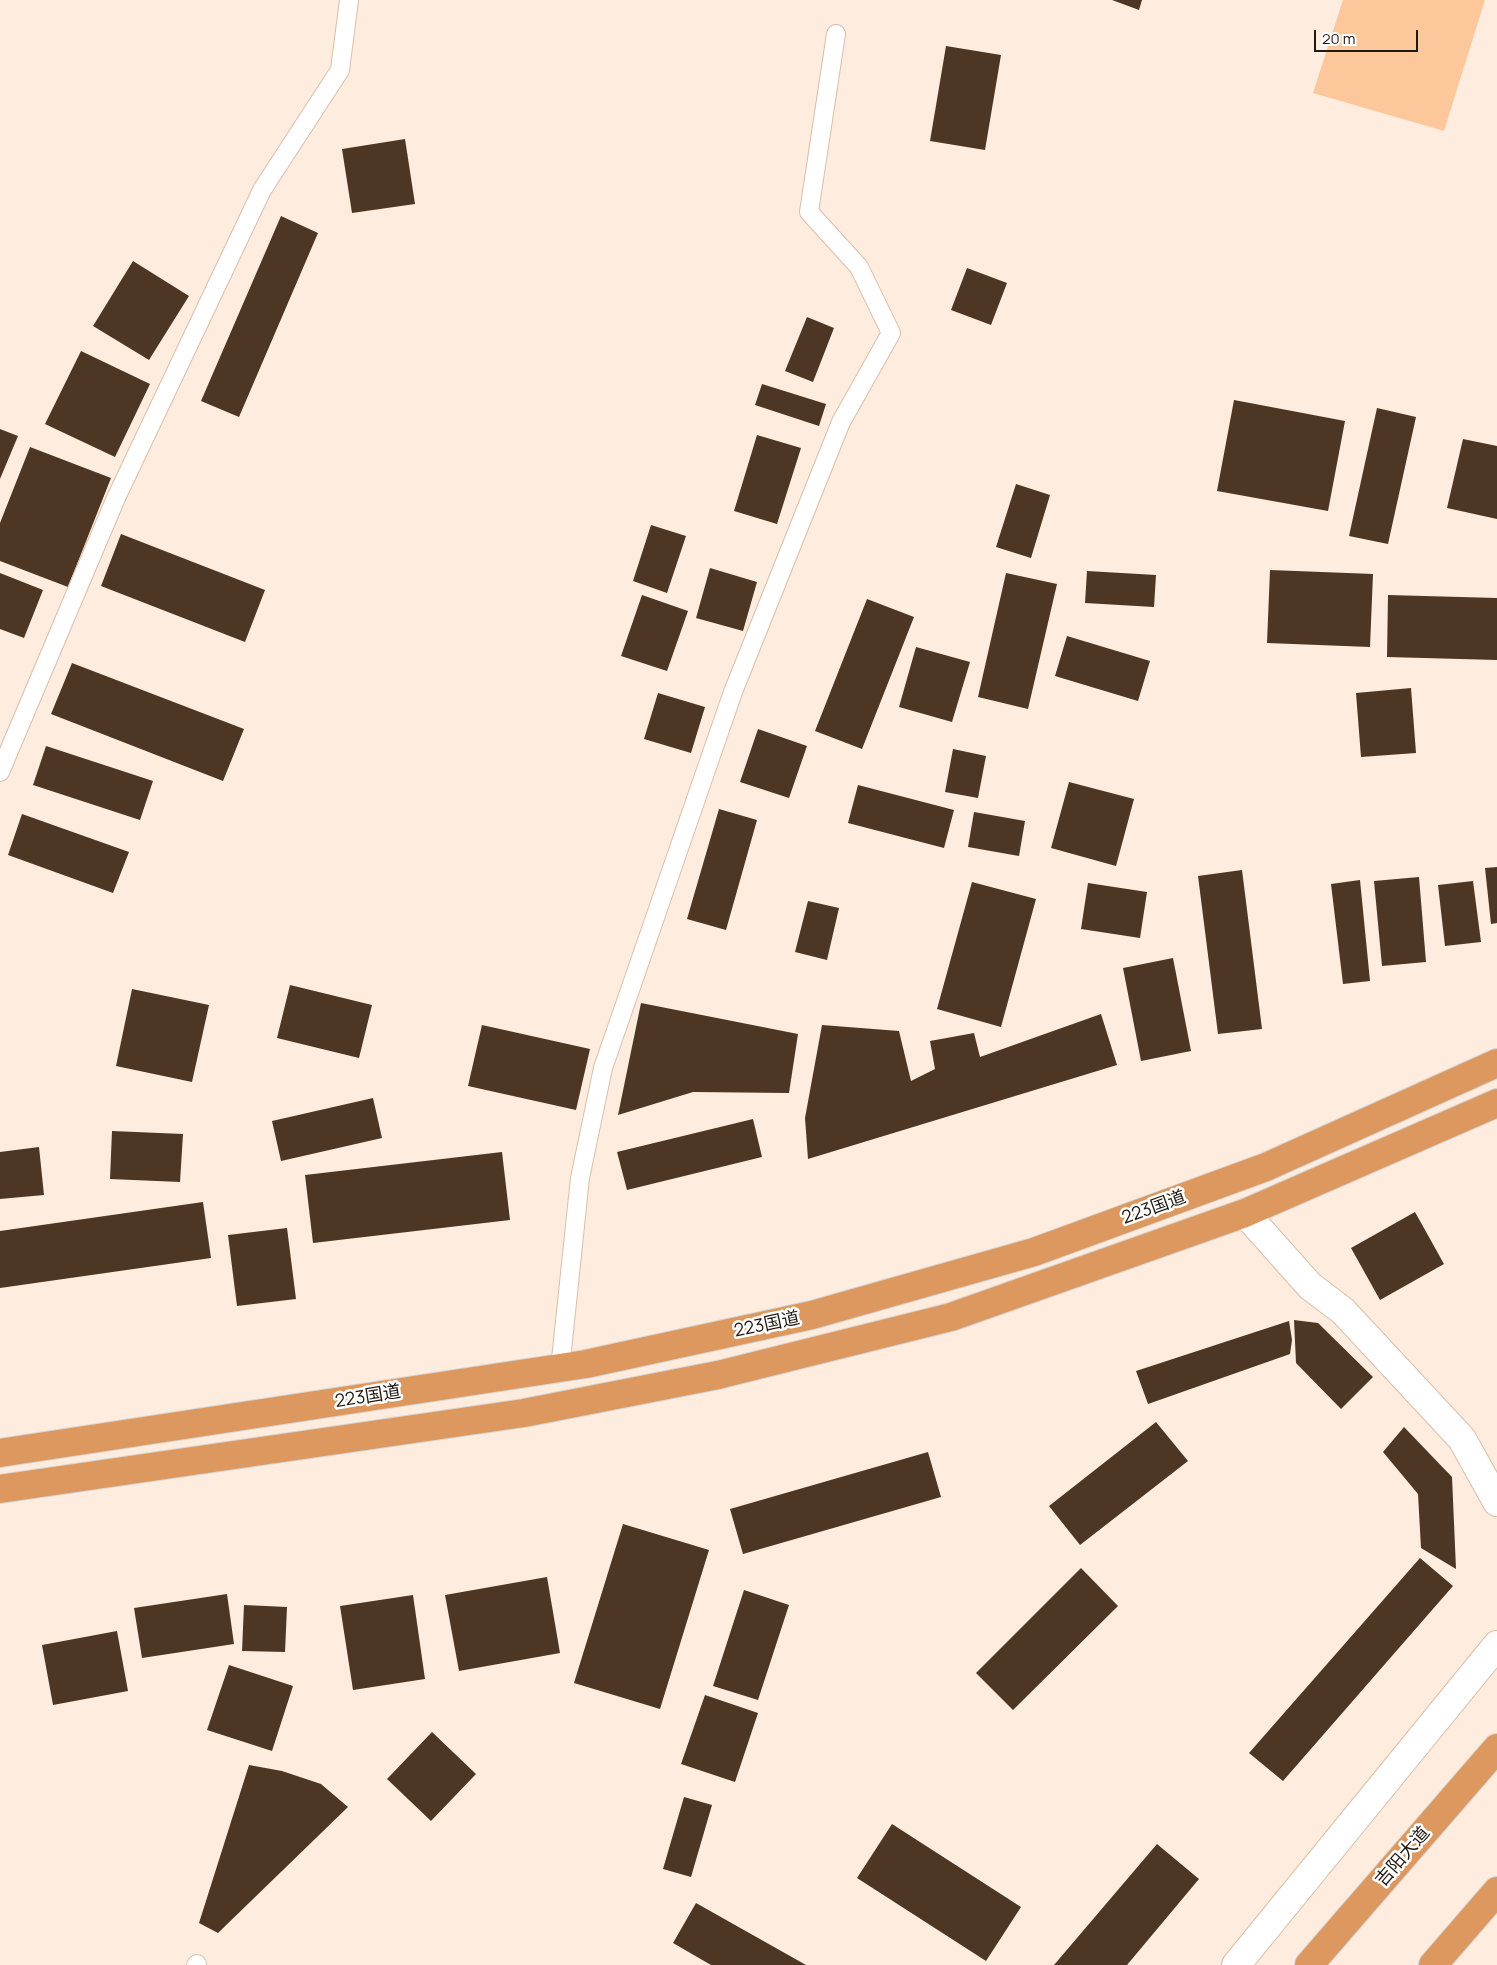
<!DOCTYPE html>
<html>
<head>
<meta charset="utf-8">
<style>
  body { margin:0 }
  #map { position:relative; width:1497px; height:1965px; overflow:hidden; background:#feecde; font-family:Manrope,sans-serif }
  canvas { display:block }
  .scale { position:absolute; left:1314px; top:30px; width:104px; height:22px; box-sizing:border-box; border:2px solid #221810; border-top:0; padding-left:6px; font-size:15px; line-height:18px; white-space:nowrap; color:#221810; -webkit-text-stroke:4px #fff; paint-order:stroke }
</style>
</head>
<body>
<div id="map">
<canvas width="1497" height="1965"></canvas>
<div class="scale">20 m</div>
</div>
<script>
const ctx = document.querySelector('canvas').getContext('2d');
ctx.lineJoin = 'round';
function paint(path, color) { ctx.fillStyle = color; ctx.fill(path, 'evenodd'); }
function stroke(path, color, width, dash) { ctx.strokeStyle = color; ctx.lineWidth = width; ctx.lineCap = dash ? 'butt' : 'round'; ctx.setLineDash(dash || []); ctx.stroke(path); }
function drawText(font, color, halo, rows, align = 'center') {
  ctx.font = font + ' Manrope,"Noto Sans SC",sans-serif'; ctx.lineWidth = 5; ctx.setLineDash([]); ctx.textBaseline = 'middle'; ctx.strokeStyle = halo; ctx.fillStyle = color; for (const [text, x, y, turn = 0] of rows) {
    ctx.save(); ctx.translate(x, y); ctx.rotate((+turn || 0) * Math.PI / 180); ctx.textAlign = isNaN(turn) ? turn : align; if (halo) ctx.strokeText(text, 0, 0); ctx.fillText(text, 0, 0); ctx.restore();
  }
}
paint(new Path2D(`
  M 1343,0 L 1485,0 L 1444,131 L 1313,93 Z`), '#fdc79c');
paint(new Path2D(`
  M 1112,0 L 1142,0 L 1139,10 Z
  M 946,46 L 1001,55 L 985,150 L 930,141 Z
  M 405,139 L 415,204 L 352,213 L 342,149 Z
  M 281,216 L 318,233 L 239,417 L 201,401 Z
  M 133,261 L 189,296 L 149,360 L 93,326 Z
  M 967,268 L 1007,283 L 991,325 L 951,310 Z
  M 807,317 L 834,328 L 813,382 L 785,371 Z
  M 81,351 L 150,384 L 115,457 L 45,424 Z
  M 762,384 L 826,404 L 819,426 L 755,405 Z
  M 1234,400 L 1345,421 L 1328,511 L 1217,491 Z
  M 1377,408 L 1416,417 L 1388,544 L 1349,536 Z
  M 0,429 L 18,436 L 0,479 Z
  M 757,435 L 801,448 L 777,524 L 734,511 Z
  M 1463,439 L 1497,446 L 1497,519 L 1447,508 Z
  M 30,447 L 111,478 L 68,587 L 0,561 L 0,523 Z
  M 1016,484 L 1050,495 L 1031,558 L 996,547 Z
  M 651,525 L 686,536 L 667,593 L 633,581 Z
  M 121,534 L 265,590 L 245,642 L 101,586 Z
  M 710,568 L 757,582 L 743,631 L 696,618 Z
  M 1270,570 L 1373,574 L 1370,647 L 1267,643 Z
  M 1087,571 L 1156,575 L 1154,607 L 1085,603 Z
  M 0,573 L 43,590 L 24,638 L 0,629 Z
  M 1006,573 L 1057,584 L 1028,709 L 978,697 Z
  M 642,595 L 688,611 L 667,671 L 621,656 Z
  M 1388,595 L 1497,598 L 1497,660 L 1387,657 Z
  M 867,599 L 914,617 L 862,749 L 815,731 Z
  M 1067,636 L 1150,661 L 1138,701 L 1055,676 Z
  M 916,647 L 970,662 L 952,722 L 899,707 Z
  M 72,663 L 244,729 L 223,781 L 51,714 Z
  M 1411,688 L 1416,753 L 1361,757 L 1356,693 Z
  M 658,693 L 705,707 L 691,753 L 644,739 Z
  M 758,729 L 807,746 L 789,798 L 740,782 Z
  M 46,746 L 153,781 L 140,820 L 33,785 Z
  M 953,749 L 986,756 L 978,798 L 945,792 Z
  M 1069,782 L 1134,799 L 1116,866 L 1051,848 Z
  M 858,785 L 954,810 L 944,848 L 848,823 Z
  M 719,809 L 757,820 L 726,930 L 687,919 Z
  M 974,812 L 1025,821 L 1019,856 L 968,847 Z
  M 22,814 L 129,852 L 113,893 L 8,855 Z
  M 1497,867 L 1497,923 L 1491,924 L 1485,868 Z
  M 1242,870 L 1262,1029 L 1218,1034 L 1198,876 Z
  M 1419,877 L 1426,962 L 1382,966 L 1374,881 Z
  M 1360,880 L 1370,981 L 1343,984 L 1331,884 Z
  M 1473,881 L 1481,942 L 1445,946 L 1438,885 Z
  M 972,882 L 1036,899 L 1001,1027 L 937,1009 Z
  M 1088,883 L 1147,892 L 1140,938 L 1081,929 Z
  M 808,901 L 839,908 L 827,960 L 795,952 Z
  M 1173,958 L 1191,1051 L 1141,1061 L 1123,968 Z
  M 290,985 L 372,1005 L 359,1058 L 277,1038 Z
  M 132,989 L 209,1005 L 192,1082 L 116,1066 Z
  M 641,1003 L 798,1034 L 789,1093 L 693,1092 L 618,1115 Z
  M 1101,1014 L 1117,1065 L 808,1159 L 805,1118 L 822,1025 L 899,1031 L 911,1081 L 935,1069 L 930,1041 L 974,1033 L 980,1057 Z
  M 482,1025 L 590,1049 L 576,1110 L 468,1086 Z
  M 373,1098 L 382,1138 L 281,1161 L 272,1121 Z
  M 753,1119 L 762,1157 L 627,1190 L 617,1152 Z
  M 112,1131 L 183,1134 L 180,1182 L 110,1179 Z
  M 39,1147 L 44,1195 L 0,1199 L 0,1152 Z
  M 502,1152 L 510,1220 L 313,1243 L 305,1175 Z
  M 203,1202 L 211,1258 L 0,1288 L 0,1231 Z
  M 1415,1212 L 1444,1264 L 1380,1300 L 1351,1248 Z
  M 287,1228 L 296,1299 L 237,1306 L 228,1235 Z
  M 1294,1320 L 1318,1323 L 1373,1377 L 1341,1409 L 1296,1363 Z
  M 1289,1321 L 1292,1340 L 1290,1354 L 1148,1404 L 1136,1371 Z
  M 1156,1422 L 1188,1461 L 1080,1545 L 1049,1506 Z
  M 1404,1427 L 1452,1477 L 1456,1569 L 1421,1548 L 1418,1494 L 1383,1452 Z
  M 928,1452 L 941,1497 L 743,1554 L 730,1509 Z
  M 623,1524 L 709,1550 L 660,1709 L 574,1683 Z
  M 1420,1558 L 1453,1586 L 1283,1781 L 1249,1753 Z
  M 1081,1568 L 1118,1606 L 1013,1710 L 976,1673 Z
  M 547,1577 L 560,1653 L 459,1671 L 445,1595 Z
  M 744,1590 L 789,1605 L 758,1700 L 713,1686 Z
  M 227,1594 L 234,1644 L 142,1658 L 134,1608 Z
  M 413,1595 L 425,1679 L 353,1690 L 340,1606 Z
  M 244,1605 L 287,1607 L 285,1652 L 242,1651 Z
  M 117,1631 L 128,1691 L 53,1705 L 42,1645 Z
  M 229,1665 L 293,1686 L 272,1751 L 207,1730 Z
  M 705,1695 L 758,1713 L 735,1782 L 681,1764 Z
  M 432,1732 L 476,1774 L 431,1821 L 387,1779 Z
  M 249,1765 L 282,1771 L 321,1784 L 348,1807 L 218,1933 L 199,1923 Z
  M 684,1797 L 712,1805 L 691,1877 L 663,1869 Z
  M 892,1824 L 1021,1907 L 986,1961 L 857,1878 Z
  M 1157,1844 L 1199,1879 L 1127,1965 L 1054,1965 Z
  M 696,1903 L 806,1965 L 711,1965 L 673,1943 Z`), '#4d3623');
const lane = new Path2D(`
  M 0,772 L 116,498 L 262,190 L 340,70 L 349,0
  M 560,1369 L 580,1178 L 603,1068 L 733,692 L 841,422 L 891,333 L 859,267 L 809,212 L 836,34
  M 196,1965 L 197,1964`);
const street = new Path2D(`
  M 1245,1213 L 1310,1286 L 1343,1311 L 1462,1439 L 1497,1502
  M 1236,1965 L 1497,1645`);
const highway = new Path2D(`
  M 0,1453 L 586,1364 L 812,1315 L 1034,1252 L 1266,1167 L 1497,1063
  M 0,1489 L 524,1413 L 718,1375 L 951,1317 L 1245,1213 L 1497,1103
  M 1309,1965 L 1497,1748
  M 1433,1965 L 1497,1891`);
stroke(lane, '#dbbea8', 20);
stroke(street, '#dbbea8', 30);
stroke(highway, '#d7d5d4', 30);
stroke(lane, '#fff', 18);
stroke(street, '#fff', 28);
stroke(highway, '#dc985f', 28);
drawText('18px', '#221810', '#fff', [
  ["223国道",1154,1208,-20],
  ["223国道",767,1325,-12],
  ["223国道",368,1397,-9],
  ["吉阳大道",1403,1857,-49]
]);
</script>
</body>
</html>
